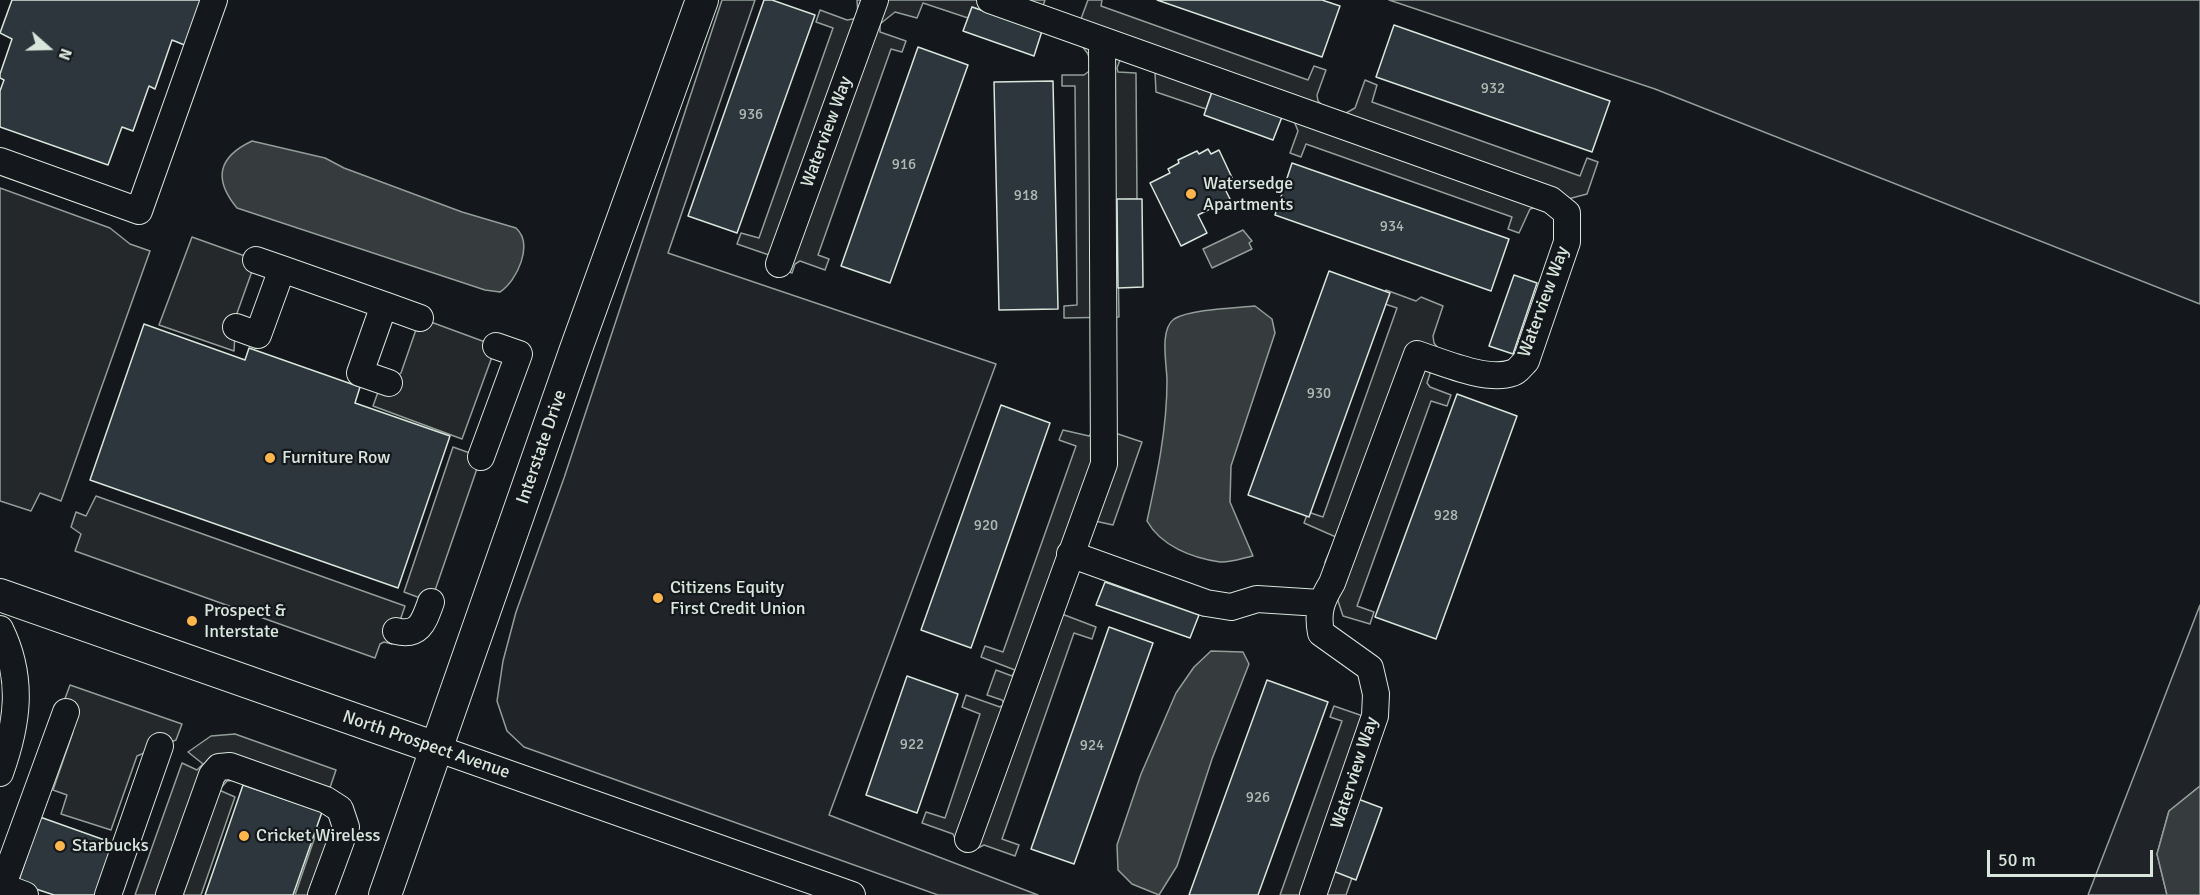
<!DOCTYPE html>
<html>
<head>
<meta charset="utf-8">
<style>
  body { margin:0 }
  #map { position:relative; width:2200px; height:895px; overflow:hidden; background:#14181c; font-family:Signika,sans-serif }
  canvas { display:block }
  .north { position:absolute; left:18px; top:18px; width:60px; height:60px; -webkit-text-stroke:4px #14181c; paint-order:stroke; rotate:110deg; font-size:16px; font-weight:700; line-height:24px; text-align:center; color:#d8e6dc }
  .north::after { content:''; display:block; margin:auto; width:21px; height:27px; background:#d8e6dc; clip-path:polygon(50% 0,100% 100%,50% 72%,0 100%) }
  .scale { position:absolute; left:1987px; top:850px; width:166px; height:27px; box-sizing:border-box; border:3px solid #d8e6dc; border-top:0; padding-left:8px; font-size:18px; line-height:21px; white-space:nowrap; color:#d8e6dc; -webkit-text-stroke:4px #14181c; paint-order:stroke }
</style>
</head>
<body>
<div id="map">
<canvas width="2200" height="895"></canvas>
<div class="north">N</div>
<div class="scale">50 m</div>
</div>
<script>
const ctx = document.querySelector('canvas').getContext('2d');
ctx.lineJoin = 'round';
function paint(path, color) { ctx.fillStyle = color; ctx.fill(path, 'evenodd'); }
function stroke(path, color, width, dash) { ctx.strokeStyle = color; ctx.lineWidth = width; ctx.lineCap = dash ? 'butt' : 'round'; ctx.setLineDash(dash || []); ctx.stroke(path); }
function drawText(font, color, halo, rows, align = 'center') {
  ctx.font = font + ' Signika,sans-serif'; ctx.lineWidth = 4.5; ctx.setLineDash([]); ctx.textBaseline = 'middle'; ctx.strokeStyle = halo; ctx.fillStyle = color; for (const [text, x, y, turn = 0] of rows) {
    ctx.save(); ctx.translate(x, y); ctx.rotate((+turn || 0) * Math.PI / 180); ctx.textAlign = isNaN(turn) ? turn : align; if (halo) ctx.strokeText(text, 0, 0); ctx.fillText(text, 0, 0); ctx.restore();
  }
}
const green = new Path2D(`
  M 722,0 L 755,0 L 668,253 L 996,364 L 829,815 L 1038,895 L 938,895 L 524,747 L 507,731 L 497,701 L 503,661 L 516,612 L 564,478 Z
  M 1389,0 L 2200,0 L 2200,304 L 1655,89 Z
  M 2200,605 L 2200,786 L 2169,811 L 2157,854 L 2167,895 L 2088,895 Z`);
paint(green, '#202428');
stroke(green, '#939e99', 1.5);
const parking = new Path2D(`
  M 857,0 L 1045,0 L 1035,29 L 972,7 L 968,18 L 923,3 L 917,18 L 895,12 L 880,24 L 880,32 L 906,41 L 902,52 L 891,49 L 818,255 L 829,259 L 825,270 L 800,261 L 795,264 L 792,273 L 769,265 L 769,255 L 737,244 L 741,233 L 759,238 L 833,28 L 816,22 L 820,10 L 847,20 L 853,19 L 858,15 Z
  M 1088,0 L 1102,0 L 1101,6 L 1308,80 L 1314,66 L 1326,70 L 1317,95 L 1318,101 L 1322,105 L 1346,113 L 1355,108 L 1365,80 L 1377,85 L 1372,102 L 1580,176 L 1587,158 L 1598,162 L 1587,194 L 1530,209 L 1519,233 L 1508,229 L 1512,217 L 1306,144 L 1301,157 L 1290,153 L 1298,131 L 1294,121 L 1212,92 L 1206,109 L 1156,92 L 1155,72 L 1120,60 L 1117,68 L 1118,72 L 1136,73 L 1137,199 L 1117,200 L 1119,317 L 1064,318 L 1064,306 L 1077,305 L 1075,86 L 1062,86 L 1062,75 L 1084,75 L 1092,69 L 1088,54 L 1082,46 L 1072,43 Z
  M 0,188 L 110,228 L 130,244 L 150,251 L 61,501 L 40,493 L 31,511 L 0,501 Z
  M 192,237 L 256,260 L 236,316 L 234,351 L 159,325 Z
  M 1386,290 L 1416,301 L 1421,297 L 1443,306 L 1433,336 L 1434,343 L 1438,348 L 1427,383 L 1430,387 L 1451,395 L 1447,406 L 1431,401 L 1357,606 L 1374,612 L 1370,624 L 1343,616 L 1325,562 L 1336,537 L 1304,523 L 1308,512 L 1323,517 L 1397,308 L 1382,303 Z
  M 420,318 L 496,346 L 462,439 L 373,406 L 378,392 L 401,373 Z
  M 1097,427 L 1142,442 L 1113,525 L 1095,521 L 1062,614 L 1096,627 L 1092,639 L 1074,633 L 1002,839 L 1019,845 L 1015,856 L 984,845 L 978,848 L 956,841 L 953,834 L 922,823 L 926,812 L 945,818 L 980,714 L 962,707 L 966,695 L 1000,707 L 1004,704 L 1002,700 L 987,695 L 996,670 L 1012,676 L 1015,670 L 981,657 L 985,646 L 1003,652 L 1076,446 L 1059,440 L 1063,430 L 1089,436 Z
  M 453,447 L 481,457 L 431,602 L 404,592 Z
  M 96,496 L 405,606 L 392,644 L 384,642 L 380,644 L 375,658 L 75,551 L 81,534 L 71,527 L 76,512 L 86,516 Z
  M 70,685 L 182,724 L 176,740 L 137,756 L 111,830 L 61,814 L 67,795 L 53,790 L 73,732 L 63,704 Z
  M 1334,706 L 1386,724 L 1358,799 L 1352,878 L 1346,895 L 1280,895 L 1342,721 L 1330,717 Z
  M 235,734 L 336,770 L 322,811 L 235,780 L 227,781 L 219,790 L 235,797 L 201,895 L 135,895 L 182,763 L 197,770 L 203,764 L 188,752 L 211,736 Z
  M 318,828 L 352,840 L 333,895 L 295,895 Z`);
paint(parking, '#24282b');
stroke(parking, '#939e99', 1.5);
const water = new Path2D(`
  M 252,141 L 325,158 L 344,168 L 462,212 L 516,228 C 534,244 517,281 500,292 L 485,290 L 237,208 C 213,179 218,157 252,141 Z
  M 1243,230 L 1252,241 L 1249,243 L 1252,249 L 1212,268 L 1203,249 Z
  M 1255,306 L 1272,319 L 1275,333 L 1231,466 L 1230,502 L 1253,556 C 1243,558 1230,563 1220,562 C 1192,558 1161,546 1147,521 C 1157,475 1167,429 1167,381 C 1167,365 1159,330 1174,319 C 1190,309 1236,308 1255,306 Z
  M 1211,651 L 1243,652 L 1249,664 L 1212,759 L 1177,866 L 1159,895 L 1132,884 L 1118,870 L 1117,845 L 1141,774 L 1176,693 L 1194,667 Z
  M 2200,786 L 2200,895 L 2167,895 L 2157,854 L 2169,811 Z`);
paint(water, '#363b3e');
stroke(water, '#939e99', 1.5);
const building = new Path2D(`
  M 12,0 L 204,0 L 187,46 L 172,40 L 155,89 L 149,86 L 133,131 L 122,127 L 108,165 L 0,127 L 0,91 L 4,80 L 0,78 L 0,74 L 12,39 L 0,33 Z
  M 764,0 L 772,0 L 815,15 L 737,233 L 688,216 Z
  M 1157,0 L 1322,0 L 1340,6 L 1322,57 Z
  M 972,7 L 1042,31 L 1034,56 L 963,31 Z
  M 1394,25 L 1610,101 L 1592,152 L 1376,77 Z
  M 918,47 L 968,65 L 890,283 L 841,266 Z
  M 1053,81 L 1058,309 L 999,310 L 994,82 Z
  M 1212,92 L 1282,117 L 1273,140 L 1204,115 Z
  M 1208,149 L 1211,154 L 1219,150 L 1235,184 L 1225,189 L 1230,199 L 1198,215 L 1207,233 L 1181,246 L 1150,183 L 1170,173 L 1168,169 L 1179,163 L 1178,160 L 1197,151 L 1199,154 Z
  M 1292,163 L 1509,239 L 1491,291 L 1275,215 Z
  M 1117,199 L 1142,199 L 1143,287 L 1118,288 Z
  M 1329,271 L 1390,293 L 1309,517 L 1248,495 Z
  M 1514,275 L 1537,283 L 1513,354 L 1489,346 Z
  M 144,324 L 245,360 L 249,348 L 360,387 L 355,403 L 450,436 L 398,588 L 90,480 Z
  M 1457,394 L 1517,416 L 1436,639 L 1375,617 Z
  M 1001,405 L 1050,423 L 971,648 L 921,630 Z
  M 1105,582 L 1199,615 L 1190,638 L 1096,605 Z
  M 1109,627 L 1153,643 L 1074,864 L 1031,849 Z
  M 907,676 L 958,694 L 917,813 L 866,795 Z
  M 1267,680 L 1328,702 L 1258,895 L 1189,895 Z
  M 243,785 L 322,812 L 293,895 L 205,895 Z
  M 1358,799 L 1382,808 L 1356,880 L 1333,871 Z
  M 40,817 L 113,843 L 95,895 L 54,895 L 18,883 L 29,850 L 25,849 Z`);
paint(building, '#2c363c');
stroke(building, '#d8e6dc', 1.5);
const minor = new Path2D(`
  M 990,0 L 1551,200 L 1567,213 L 1567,242 L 1526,361 C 1522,365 1517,372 1512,373 C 1487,382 1442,362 1417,354 L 1332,583 C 1321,601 1317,612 1321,633 L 1370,668 L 1376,694 L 1375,716 L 1313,895
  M 0,161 L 139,211 L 214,0
  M 779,264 L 875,0
  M 282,269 L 384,305
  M 236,327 L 258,335 L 282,269 L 256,260
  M 389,383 L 360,373 L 384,305 L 420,318
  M 481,457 L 519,354 L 496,346
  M 1070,554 L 1206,603 L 1231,607 L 1257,599 L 1320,603
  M 0,629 C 24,678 18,723 0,773
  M 396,631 C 420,637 424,621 431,602
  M 436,748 L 852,895
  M 968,839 L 1104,464 L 1102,40
  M 25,895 L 9,889 L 5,879 L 66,712
  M 108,895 L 160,746
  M 169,895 L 212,775 L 219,767 L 230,766 L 326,800 L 340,809 L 346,827 L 321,895`);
const major = new Path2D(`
  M 0,595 L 436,748
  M 385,895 L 576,349 L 702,0`);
stroke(minor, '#d8e6dc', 28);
stroke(major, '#d8e6dc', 34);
stroke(minor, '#14181c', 26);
stroke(major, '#14181c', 32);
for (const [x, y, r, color] of [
  [1191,194,6,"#ffb74d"],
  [270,458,6,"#ffb74d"],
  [658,598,6,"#ffb74d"],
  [192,621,6,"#ffb74d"],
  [244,836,6,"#ffb74d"],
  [60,846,6,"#ffb74d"]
]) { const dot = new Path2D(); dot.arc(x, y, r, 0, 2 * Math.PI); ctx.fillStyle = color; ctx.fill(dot); stroke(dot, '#14181c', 2); }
drawText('15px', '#adbab4', null, [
  ["932",1493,89],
  ["936",751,115],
  ["916",904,165],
  ["918",1026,196],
  ["934",1392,227],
  ["930",1319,394],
  ["928",1446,516],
  ["920",986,526],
  ["922",912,745],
  ["924",1092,746],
  ["926",1258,798]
]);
drawText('18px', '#d8e6dc', '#14181c', [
  ["Waterview Way",827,132,-70],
  ["Waterview Way",1544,302,-70],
  ["Interstate Drive",542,447,-71],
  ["North Prospect Avenue",426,745,19],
  ["Waterview Way",1355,773,-72]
]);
drawText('18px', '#d8e6dc', '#14181c', [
  ["Watersedge",1203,184],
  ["Apartments",1203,205],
  ["Furniture Row",282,458],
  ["Citizens Equity",670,588],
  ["First Credit Union",670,609],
  ["Prospect &",204,611],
  ["Interstate",204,632],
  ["Cricket Wireless",256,836],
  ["Starbucks",72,846]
], 'left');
</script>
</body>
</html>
